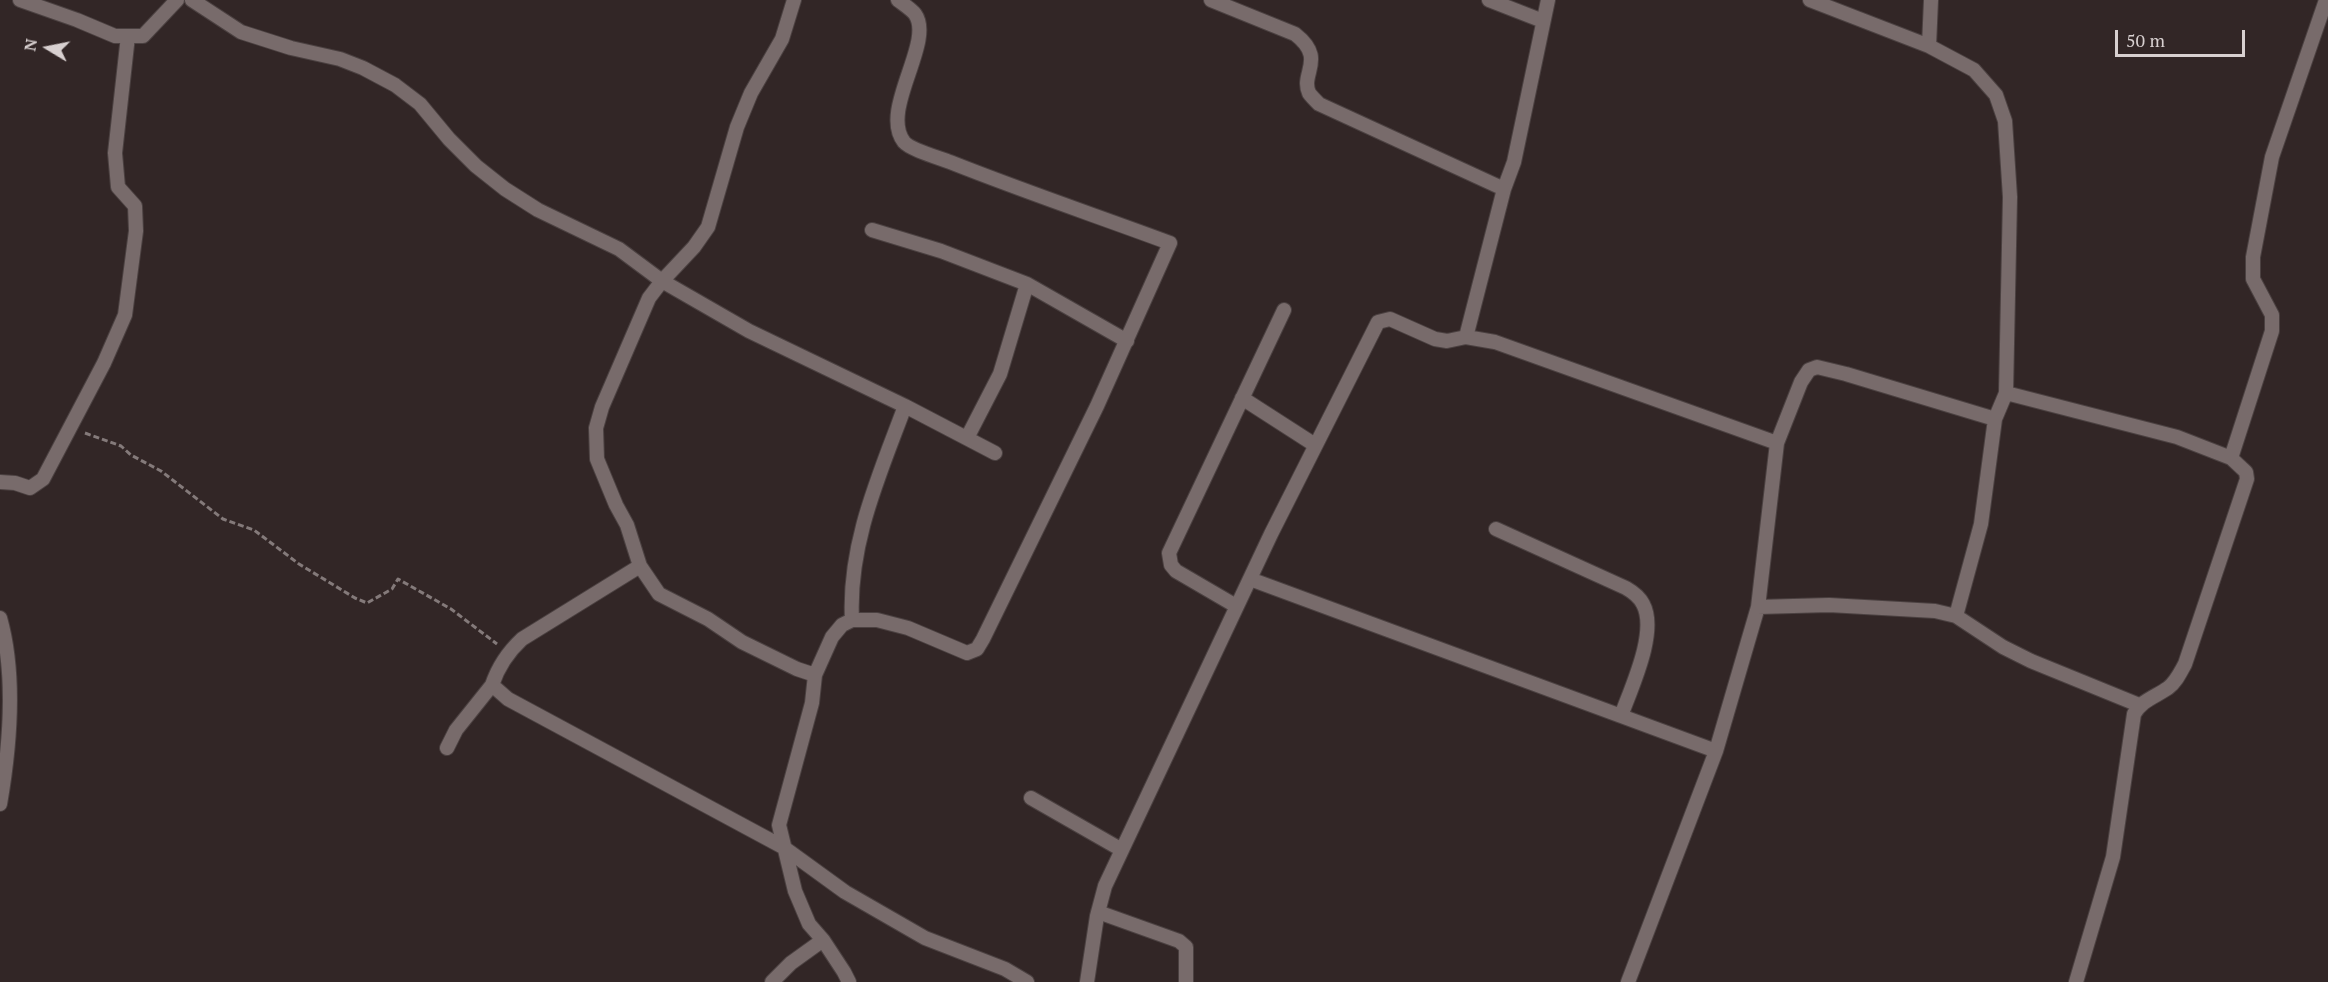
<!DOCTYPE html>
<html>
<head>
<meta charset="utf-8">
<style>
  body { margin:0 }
  #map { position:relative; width:2328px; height:982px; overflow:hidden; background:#322626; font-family:"PT Serif",serif }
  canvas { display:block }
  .north { position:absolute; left:18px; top:18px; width:60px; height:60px; -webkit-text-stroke:4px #322626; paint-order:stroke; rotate:280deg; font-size:16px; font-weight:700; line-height:24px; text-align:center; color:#d8d0d0 }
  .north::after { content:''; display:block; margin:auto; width:21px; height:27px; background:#d8d0d0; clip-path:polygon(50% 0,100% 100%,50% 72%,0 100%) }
  .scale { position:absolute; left:2115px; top:30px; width:130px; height:27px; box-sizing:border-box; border:3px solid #d8d0d0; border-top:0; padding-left:8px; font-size:18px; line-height:21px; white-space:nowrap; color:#d8d0d0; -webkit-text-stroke:4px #322626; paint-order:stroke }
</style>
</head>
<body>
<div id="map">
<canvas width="2328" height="982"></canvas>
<div class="north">N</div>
<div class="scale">50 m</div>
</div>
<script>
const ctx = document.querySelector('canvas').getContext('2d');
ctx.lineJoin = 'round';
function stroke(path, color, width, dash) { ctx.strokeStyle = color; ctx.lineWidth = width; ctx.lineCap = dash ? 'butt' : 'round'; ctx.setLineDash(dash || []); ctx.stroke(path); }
const minor = new Path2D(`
  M 20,0 L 77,20 L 115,36 L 143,36 L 177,0
  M 192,0 L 241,32 L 291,48 L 340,59 L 363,68 L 395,85 L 420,104 L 449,139 L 476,166 L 505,189 L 538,210 L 619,249 L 662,281 L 694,247 L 708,227 L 737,127 L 751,93 L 782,39 L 794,0
  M 1211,0 L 1295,34 C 1327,59 1300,73 1309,93 C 1311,96 1316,101 1319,104 L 1504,189
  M 1489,0 L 1543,21
  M 1810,0 L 1929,46 L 1974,70 L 1996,95 L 2005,121 L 2010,197 L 2006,393 L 1995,419 L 1981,524 L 1956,616
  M 1929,46 L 1931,0
  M 872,230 L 941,251 L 1027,284 L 1127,341
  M 1466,337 L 1504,189 L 1514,162 L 1548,0
  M 2006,393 L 2177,437 L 2231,458 L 2246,472 L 2247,479 L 2185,664 C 2180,673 2176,682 2168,688 C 2155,697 2142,700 2134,714 L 2113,857 L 2076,982
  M 1242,398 L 1315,445
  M 967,438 L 1000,374 L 1027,284
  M 2231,458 L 2272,331 L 2272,315 L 2253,279 L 2253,257 L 2272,157 L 2326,0
  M 0,482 L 15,483 L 30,488 L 43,479 L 104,363 L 125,315 L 136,231 L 135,206 L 118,187 L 115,153 L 128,36
  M 1496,529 L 1626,588 C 1633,592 1639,596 1643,604 C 1658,632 1631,688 1621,716
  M 640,566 L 522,639 C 507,653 498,667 492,685 L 508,699 L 783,847 L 845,892 L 925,938 L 1005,969 L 1027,982
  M 1250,579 L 1716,751
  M 1236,606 L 1176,571 L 1171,565 L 1169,553 L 1284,310
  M 1758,607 L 1829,605 L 1935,611 L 1956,616 L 2003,647 L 2031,661 L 2139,705
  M 0,618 C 16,675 10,746 0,804
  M 852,620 C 848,544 879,476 905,406
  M 815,675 L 797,669 L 742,642 L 708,619 L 659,594 L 640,566 L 627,525 L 616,505 L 597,459 L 596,428 L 602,407 L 649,298 L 662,281 L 749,331 L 905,406 L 995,453
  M 447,748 L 456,730 L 492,685
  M 1031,798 L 1122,850
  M 1098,912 L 1179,941 L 1186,947 L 1186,982
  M 772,982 L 791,963 L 823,940
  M 849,982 L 844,972 L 823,940 L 809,924 L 795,891 L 779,825 L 812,703 L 815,675 L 832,637 L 842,625 L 852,620 L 877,620 L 908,628 L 967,653 L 977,649 L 983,639 L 1097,406 L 1170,243 C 1097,216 1023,191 950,162 C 940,158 911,150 904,142 C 879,110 935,42 915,14 C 911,9 903,4 898,0
  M 1087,982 L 1097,916 L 1105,886 L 1271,534 L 1378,322 L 1390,319 L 1435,339 L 1447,341 L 1466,337 L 1495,342 L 1777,443
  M 1628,982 L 1716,751 L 1758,607 L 1777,443 L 1801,382 L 1809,370 L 1817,367 L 1846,374 L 1995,419`);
stroke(minor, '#4b4141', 16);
stroke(new Path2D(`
  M 85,433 L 121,446 L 131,455 L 161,471 L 223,519 L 254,530 L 299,564 L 355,598 L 367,603 L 392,589 L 398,579 L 451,609 L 497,644`), '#847a7a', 3, [6, 3]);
stroke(minor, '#786b6b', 14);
</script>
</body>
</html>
